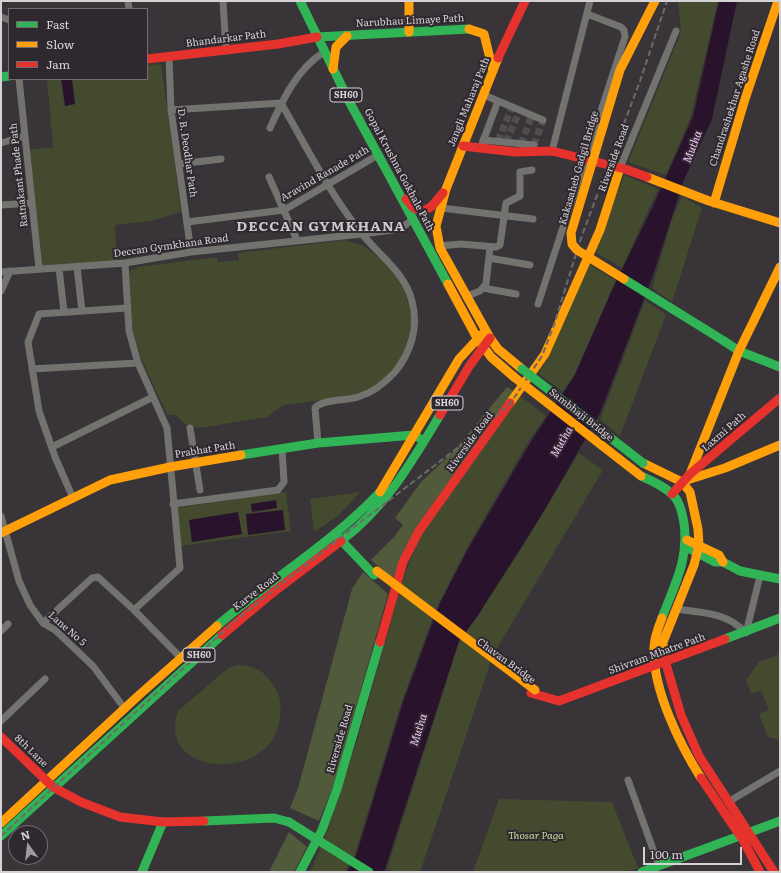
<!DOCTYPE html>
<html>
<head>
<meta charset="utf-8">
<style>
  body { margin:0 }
  #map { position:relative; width:781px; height:873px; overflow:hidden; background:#383438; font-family:Literata,serif }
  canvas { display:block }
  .frame { position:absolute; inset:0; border:2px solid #d5d1d5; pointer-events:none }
  .legend { position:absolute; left:8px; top:8px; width:140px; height:72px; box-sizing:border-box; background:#2f292f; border:1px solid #716c71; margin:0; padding:5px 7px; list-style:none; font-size:12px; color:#d5d1d5 }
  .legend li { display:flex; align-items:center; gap:8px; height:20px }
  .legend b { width:20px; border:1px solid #716c71 }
  .north { position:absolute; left:8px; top:825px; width:40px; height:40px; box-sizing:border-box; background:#2f292f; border:1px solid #716c71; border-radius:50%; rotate:345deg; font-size:11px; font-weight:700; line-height:16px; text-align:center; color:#d5d1d5 }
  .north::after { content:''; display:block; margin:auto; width:14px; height:18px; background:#9e9a9e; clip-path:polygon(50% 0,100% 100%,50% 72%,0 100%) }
  .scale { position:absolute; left:643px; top:847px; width:99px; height:18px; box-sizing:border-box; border:2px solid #d5d1d5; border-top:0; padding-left:5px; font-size:12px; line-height:14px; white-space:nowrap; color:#d5d1d5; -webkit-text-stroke:3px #2f292f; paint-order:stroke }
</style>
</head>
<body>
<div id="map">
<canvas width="781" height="873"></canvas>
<div class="frame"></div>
<ul class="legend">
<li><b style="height:5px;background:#30b455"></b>Fast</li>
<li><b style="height:5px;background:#ff9f0a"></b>Slow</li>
<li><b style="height:5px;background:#e5322d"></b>Jam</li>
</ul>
<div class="north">N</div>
<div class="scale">100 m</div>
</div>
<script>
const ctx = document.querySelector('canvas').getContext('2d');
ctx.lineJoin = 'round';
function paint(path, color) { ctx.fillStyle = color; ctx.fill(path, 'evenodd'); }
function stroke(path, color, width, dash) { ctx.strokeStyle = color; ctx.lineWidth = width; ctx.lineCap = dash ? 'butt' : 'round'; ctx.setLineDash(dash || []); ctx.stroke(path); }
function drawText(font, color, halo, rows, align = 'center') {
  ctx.font = font + ' Literata,serif'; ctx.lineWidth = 4; ctx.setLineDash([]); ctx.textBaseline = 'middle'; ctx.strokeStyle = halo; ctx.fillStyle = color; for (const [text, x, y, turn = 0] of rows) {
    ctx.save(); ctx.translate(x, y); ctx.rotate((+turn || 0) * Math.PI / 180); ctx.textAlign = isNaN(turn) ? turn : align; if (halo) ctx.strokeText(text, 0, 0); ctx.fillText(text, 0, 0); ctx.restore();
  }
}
paint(new Path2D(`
  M 678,1 L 718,1 L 691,116 L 666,175 L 628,162 L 681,32 Z
  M 161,64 L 181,212 L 151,221 L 115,225 L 117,262 L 41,267 L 29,150 L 53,147 L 47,79 L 147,79 L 147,65 Z
  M 624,175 L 658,189 L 622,268 L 594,251 Z
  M 682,196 L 702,208 L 672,302 L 652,288 L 672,219 Z
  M 344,240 L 362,245 L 382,260 L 406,288 L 413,316 L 406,352 L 384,381 L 357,396 L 283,405 L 267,417 L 199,428 L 185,424 L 176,415 L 167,415 L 142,360 L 133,333 L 128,279 L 130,271 L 138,267 L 217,257 L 218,262 L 239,260 L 238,253 Z
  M 589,264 L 616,281 L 574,375 L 563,392 L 538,373 L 546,362 Z
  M 645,300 L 666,315 L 620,436 L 600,420 Z
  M 519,395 L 546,416 L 528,442 L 467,548 L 436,609 L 402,701 L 355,854 L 345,872 L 310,872 L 326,835 L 357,741 L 401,586 L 417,540 Z
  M 579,453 L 603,470 L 493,655 L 420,872 L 393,872 L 387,868 L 459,642 L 520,551 Z
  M 286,492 L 291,531 L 180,546 L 175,508 Z
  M 360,492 L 339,515 L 314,532 L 310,499 Z
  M 780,654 L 780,740 L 768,737 L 759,714 L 769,710 L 761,690 L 751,694 L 746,680 L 759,662 Z
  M 237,665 C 257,665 266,673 276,689 C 281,698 281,709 280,719 C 272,783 155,778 178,711 L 228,668 Z
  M 499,799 L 612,802 L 638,868 L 626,872 L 473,872 Z`), '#434a2e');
paint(new Path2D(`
  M 507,387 L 518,394 L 403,553 L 393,578 L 371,560 L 394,537 L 403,525 L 395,518 L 421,482 L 453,452 Z
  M 363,572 L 388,594 L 334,784 L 319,821 L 290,808 L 298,788 L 352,589 Z
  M 289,832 L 307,847 L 294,872 L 269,872 Z`), '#515b3b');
paint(new Path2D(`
  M 719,1 L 737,1 L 712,119 L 684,180 L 652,278 L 600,413 L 544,511 L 477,617 L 459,641 L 384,872 L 347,872 L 356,856 L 403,702 L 440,603 L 468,549 L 532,440 L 575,375 L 612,290 L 655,202 L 693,117 Z
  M 61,79 L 72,79 L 75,104 L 65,106 Z
  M 276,500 L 277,508 L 252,512 L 251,504 Z
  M 283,510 L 285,530 L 248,535 L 246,514 Z
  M 238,512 L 242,534 L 192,542 L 189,520 Z`), '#29132c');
stroke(new Path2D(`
  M 498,141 L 512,107
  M 506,142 L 520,110
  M 521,144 L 532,115
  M 534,145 L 543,120`), '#504c50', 7, [7, 3.5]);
stroke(new Path2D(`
  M 128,1 L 129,9
  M 223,1 L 226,51
  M 1,17 L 9,20
  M 169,57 L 171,110 L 191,252
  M 19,79 L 39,269
  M 484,95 L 543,120
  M 281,103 C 307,148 330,194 362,234 C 380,256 405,273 412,301 C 419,327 411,352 395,372 C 385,383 372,393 358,397 C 347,401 322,399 315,408 L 318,443
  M 171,110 L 281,103
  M 270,128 C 283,99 297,69 324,52
  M 483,140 L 534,145
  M 1,143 L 25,136
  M 482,144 L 498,101
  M 552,151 L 590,1
  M 179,164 L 221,159
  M 620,168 L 676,31
  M 269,177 L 297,240
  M 1,205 L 32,203
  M 441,208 L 533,219
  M 187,222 L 284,210 L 378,155
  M 439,246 L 461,244 L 496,247 L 500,245 L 506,203 L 520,196 L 520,172 L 532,170
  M 489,258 L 530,265
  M 125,263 L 129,331 L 138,363 L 167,428 L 180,568 L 134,610
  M 77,267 L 82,311
  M 59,268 L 64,312
  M 1,272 L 125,263 L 191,252 L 362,234 L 400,229 L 412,220
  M 483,288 L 516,294
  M 1,291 L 10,271
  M 467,296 L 480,291 L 486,284 L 490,247
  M 538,304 L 625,37 L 624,30 L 621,27 L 587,14
  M 32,369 L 138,363
  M 190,428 L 200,490
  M 52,447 L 153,397
  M 73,498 L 55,457 L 39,411 L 28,342 L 39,314 L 127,308
  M 173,504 L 278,490 L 284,482 L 282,449
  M 1,516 L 19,581 L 30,605 L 43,623 L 55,630 L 93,666 L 125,709
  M 676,609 C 703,613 727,612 746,633
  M 43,623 L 92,578 L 98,577 L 134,610 L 181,658
  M 1,631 L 8,624
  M 746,633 L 760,576
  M 1,721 L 45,679
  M 628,780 L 659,866
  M 728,802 L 780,771`), '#72736e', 7);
stroke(new Path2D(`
  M 300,1 L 350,103 L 448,284
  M 317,37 L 469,29
  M 1,77 L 9,76
  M 724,341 L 739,351 L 780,367
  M 241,455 L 318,443 L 414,435 L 419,438
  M 641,476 C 652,481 664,486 673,495 C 680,502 682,513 684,523 C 689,561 674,585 662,618
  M 337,536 L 374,575
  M 341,541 C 386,507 411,463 440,415
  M 686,547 L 715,562 L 723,562 L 740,571 L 780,579
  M 217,626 C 270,580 331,544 380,492
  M 725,639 L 780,618
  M 204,821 L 274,818 L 289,822
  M 1,836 L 222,635
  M 142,872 L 163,822
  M 300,872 L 322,830 L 337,789 L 380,642
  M 642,872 L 780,821`), '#30b455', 9);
stroke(new Path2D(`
  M 409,1 L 409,32
  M 469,29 L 484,34 L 493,71
  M 498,58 L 446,189 L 436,226 L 440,248 L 490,338 L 498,349 L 522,369
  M 333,69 L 336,47 L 347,36
  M 647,177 L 709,201 L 780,223
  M 714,203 L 745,99 L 778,1
  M 448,284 L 477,338 L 491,357 L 514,377
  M 510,403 L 545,354 L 600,230 L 620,168
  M 643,463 L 682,482 L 690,492 L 698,529 L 699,545 L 694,565 L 663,642 L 664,657
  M 690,474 L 739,351 L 780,267
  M 687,480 L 725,468 L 780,445
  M 380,492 L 459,359 L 485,331
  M 1,533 L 110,480 L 170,467 L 241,455
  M 687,540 L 719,555 L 723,562
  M 662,618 C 658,628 654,638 654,648 C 652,688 680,745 701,778
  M 1,823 L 138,696 L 217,626`), '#ff9f0a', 9);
stroke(new Path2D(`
  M 498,58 L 525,1
  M 147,59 L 278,44 L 317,37
  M 463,146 L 515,152 L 552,151 L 625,169 L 647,177
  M 406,199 L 414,208 L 423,211 L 431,207 L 443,193
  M 440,415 L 470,365 L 490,338
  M 672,494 L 690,474 L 780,398
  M 222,635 L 271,594 L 341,541
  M 380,642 L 403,562 L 419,531 L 510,403
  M 664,657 L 681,715 L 699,756 L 774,872
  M 531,693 L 559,701 L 725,639
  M 1,737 L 53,787 L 81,802 L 120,817 L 163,822 L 204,821
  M 701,778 L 743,840 L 760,872`), '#e5322d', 9);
stroke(new Path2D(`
  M 1,836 L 237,619 L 354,527 L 472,437 L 510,404 L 542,356 L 554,325 L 581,238 L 640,81 L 667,1`), '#6b6a69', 2, [6, 3]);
stroke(new Path2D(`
  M 624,279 L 724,341
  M 522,369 L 643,463
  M 289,822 L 369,872`), '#30b455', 9);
stroke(new Path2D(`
  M 624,279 L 577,250 L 572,244 L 571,233 L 620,70 L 655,1
  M 514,377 L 641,476
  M 377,571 L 535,690`), '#ff9f0a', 9);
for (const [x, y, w] of [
  [346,95,32],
  [447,403,32],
  [199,655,32]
]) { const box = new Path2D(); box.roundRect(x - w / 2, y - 7, w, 14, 3); ctx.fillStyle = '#2f292f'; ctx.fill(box); stroke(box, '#d5d1d5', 1); }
drawText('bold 9px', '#d5d1d5', null, [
  ["SH60",346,95],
  ["SH60",447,403],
  ["SH60",199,655]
]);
drawText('10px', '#d5d1d5', '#2f292f', [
  ["Narubhau Limaye Path",410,21,-3],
  ["Bhandarkar Path",226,39,-7],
  ["Chandrashekhar Agashe Road",735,98,-72],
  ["Jangli Maharaj Path",469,102,-68],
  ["D. B. Deodhar Path",187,153,82],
  ["Riverside Road",614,158,-70],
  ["Kakasaheb Gadgil Bridge",579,168,-74],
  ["Gopal Krushna Gokhale Path",399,170,62],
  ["Aravind Ranade Path",325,174,-30],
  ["Ratnakant Phade Path",19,175,-96],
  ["Deccan Gymkhana Road",171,246,-8],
  ["Sambhaji Bridge",581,415,38],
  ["Laxmi Path",724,432,-41],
  ["Riverside Road",470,442,-54],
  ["Prabhat Path",205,450,-9],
  ["Karve Road",256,592,-38],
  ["Lane No 5",67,629,41],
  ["Shivram Mhatre Path",657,654,-20],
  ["Chavan Bridge",506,661,36],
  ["Riverside Road",340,739,-74],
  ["8th Lane",31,751,44]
]);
drawText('italic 10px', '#c9dd9b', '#2f292f', [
  ["Thosar Paga",536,836]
]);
drawText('italic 11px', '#f2c1f6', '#2f292f', [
  ["Mutha",693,147,-69],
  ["Mutha",562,442,-60],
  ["Mutha",419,730,-72]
]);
ctx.letterSpacing = '1px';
drawText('bold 14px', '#cec6ce', '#2f292f', [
  ["DECCAN GYMKHANA",321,227]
]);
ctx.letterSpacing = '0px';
</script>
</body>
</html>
